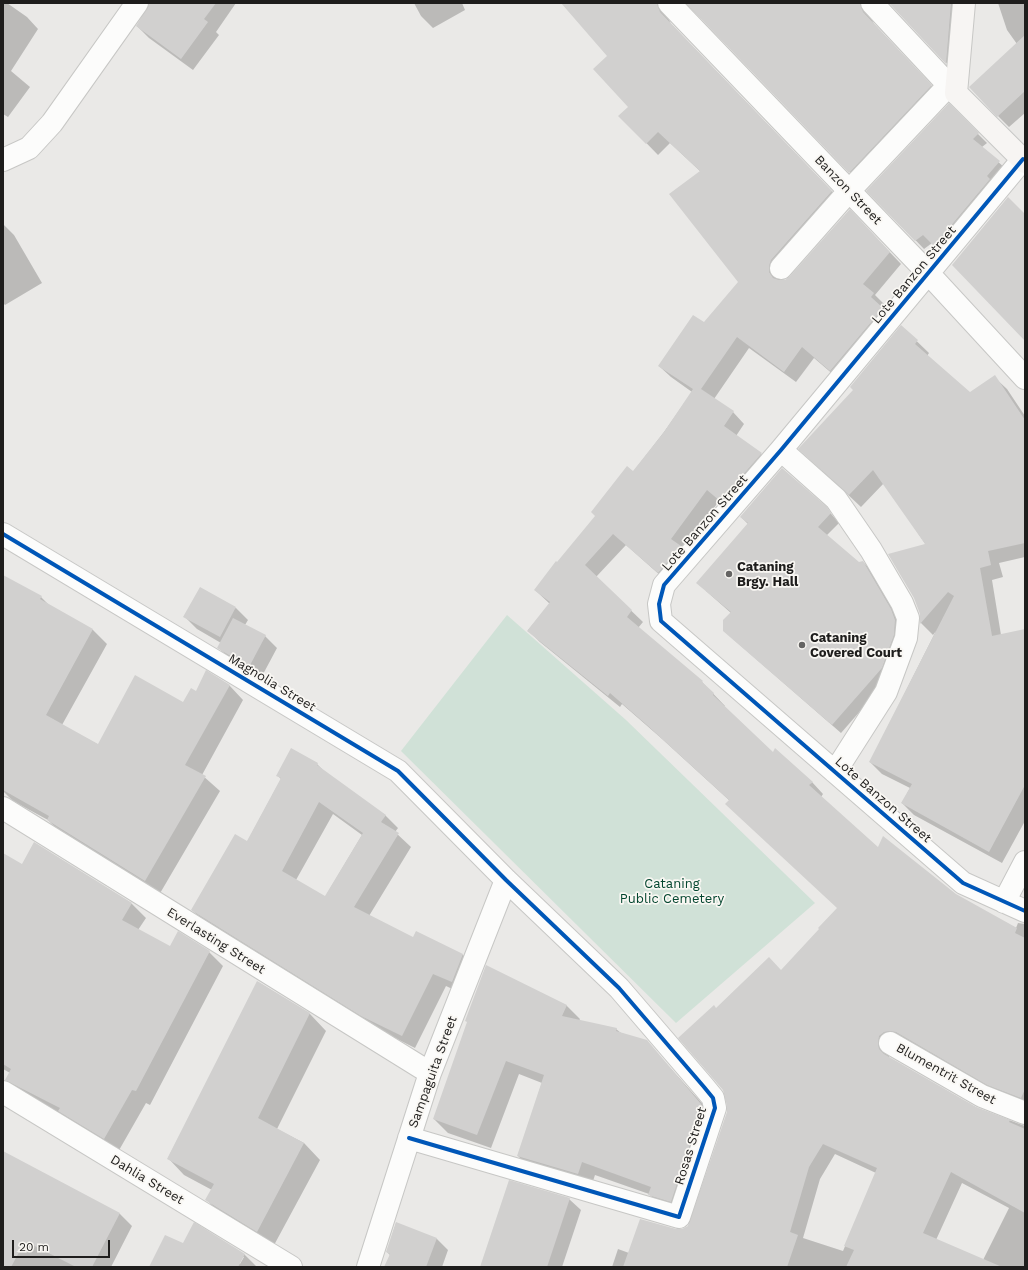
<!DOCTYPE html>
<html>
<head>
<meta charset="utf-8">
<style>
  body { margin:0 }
  #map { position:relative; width:1028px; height:1270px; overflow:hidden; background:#eae9e7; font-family:"Work Sans",sans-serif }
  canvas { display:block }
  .frame { position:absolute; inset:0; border:4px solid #1e1d1c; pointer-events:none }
  .scale { position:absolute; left:12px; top:1240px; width:98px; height:18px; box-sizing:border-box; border:2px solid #1e1d1c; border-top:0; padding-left:5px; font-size:12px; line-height:14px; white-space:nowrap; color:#1e1d1c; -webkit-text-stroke:3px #f9f7f3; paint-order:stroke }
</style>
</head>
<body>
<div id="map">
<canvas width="1028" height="1270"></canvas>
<div class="frame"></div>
<div class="scale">20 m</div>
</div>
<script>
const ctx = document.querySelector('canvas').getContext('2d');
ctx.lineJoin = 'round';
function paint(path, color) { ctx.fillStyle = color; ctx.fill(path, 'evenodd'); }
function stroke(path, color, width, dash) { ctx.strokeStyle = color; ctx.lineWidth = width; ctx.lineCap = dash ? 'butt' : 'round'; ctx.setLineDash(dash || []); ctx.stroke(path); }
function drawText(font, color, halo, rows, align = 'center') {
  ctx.font = font + ' "Work Sans",sans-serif'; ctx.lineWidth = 3.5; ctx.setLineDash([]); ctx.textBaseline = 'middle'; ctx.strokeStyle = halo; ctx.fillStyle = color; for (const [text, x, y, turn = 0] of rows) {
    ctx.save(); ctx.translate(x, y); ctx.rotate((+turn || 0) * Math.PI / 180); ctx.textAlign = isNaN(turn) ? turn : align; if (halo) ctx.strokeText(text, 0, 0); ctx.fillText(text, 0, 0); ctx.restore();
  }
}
paint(new Path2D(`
  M 507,615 L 626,720 L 815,903 L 676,1023 L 401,751 Z`), '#d0e1d7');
paint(new Path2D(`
  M 3,3 L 7,3 L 27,17 L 38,29 L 11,71 L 30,87 L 8,117 L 3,114 Z
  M 153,3 L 236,3 L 216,32 L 219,35 L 193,70 L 149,38 L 137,26 Z
  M 414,3 L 462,3 L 465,10 L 433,28 L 421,16 Z
  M 562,3 L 676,3 L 668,11 L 668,18 L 671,24 L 843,203 L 780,278 L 780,281 L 786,281 L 861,222 L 901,264 L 875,295 L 885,305 L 882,309 L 894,320 L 842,382 L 814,358 L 796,382 L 749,348 L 714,399 L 733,412 L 744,424 L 736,436 L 761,454 L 773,465 L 732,512 L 719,501 L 683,550 L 670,584 L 626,545 L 596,577 L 643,622 L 638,628 L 702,682 L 725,706 L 724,707 L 773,753 L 812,782 L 823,794 L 821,797 L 878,848 L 955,895 L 1016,928 L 1018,923 L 1025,924 L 1025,1106 L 890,1049 L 889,1056 L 889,1058 L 977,1108 L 1025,1126 L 1025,1267 L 612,1267 L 618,1249 L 629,1253 L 676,1230 L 682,1230 L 688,1227 L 728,1112 L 716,1009 L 781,971 L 821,929 L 838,908 L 730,801 L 661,738 L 622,704 L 620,707 L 540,642 L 528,630 L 550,604 L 535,590 L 633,472 L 664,432 L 692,392 L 671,377 L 659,366 L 705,323 L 739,282 L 701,172 L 670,143 L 658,155 L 620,116 L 630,107 L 609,56 ZM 835,1154 L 876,1173 L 843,1251 L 803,1238 L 820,1179 ZM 962,1183 L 1009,1208 L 983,1260 L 936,1240 Z
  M 686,3 L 879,3 L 871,18 L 874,24 L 942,97 L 861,183 Z
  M 889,3 L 966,3 L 957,74 L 892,5 Z
  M 998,3 L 1025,3 L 1025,113 L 1009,127 L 998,116 L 1017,44 L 1007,30 Z
  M 949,105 L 987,143 L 982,147 L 1007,170 L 943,254 L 932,243 L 924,249 L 868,191 Z
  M 3,224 L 14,235 L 42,283 L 5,305 L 3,303 Z
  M 901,326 L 929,353 L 927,356 L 970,394 L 994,377 L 1007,389 L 1025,416 L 1025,557 L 999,563 L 1003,577 L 992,580 L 1001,635 L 1025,630 L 1025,821 L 1002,863 L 914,815 L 902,803 L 910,788 L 882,774 L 870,762 L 936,631 L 933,635 L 921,623 L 926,545 L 884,483 L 861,507 L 812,461 L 854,391 Z
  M 826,508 L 839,523 L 826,536 L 859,563 L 863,562 L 872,571 L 899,618 L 890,677 L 841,733 L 733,639 L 731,613 L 706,591 L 748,524 L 741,517 Z
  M 3,576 L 41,597 L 50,606 L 93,630 L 107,644 L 62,725 L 99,745 L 183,703 L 196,692 L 229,685 L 243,700 L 202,775 L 220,791 L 159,895 L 62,834 L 48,820 L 13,801 L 3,791 Z
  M 236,608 L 248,620 L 245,625 L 265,636 L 277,648 L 261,678 L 231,660 L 219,648 L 221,643 L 197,629 L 185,617 Z
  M 317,764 L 326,773 L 385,815 L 398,828 L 395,832 L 411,847 L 369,916 L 413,939 L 416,932 L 463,955 L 476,968 L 465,995 L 446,986 L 415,1048 L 375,1028 L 205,922 L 192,910 L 247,842 L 281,779 L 278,776 ZM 333,814 L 362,835 L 325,897 L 296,880 Z
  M 3,854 L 23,866 L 132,904 L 146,918 L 138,930 L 170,947 L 178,933 L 209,952 L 223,966 L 150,1105 L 146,1103 L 118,1152 L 74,1125 L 66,1117 L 21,1094 L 7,1080 L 10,1073 L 3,1069 Z
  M 258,982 L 310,1014 L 326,1031 L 277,1129 L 304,1143 L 320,1160 L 273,1247 L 223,1217 L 207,1200 L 212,1190 L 184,1175 L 168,1158 Z
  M 566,1005 L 580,1019 L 579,1021 L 616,1029 L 621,1033 L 646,1041 L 708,1110 L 685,1215 L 663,1208 L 649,1194 L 595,1175 L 591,1187 L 532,1170 L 518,1156 L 542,1083 L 519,1074 L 491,1148 L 448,1133 L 434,1119 Z
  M 9,1155 L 120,1214 L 132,1226 L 111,1267 L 3,1267 L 3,1167 Z
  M 569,1199 L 581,1210 L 562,1267 L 481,1267 Z
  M 396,1223 L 437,1239 L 448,1250 L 442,1267 L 385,1267 L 390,1255 L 387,1252 Z
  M 183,1244 L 244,1254 L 257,1267 L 150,1267 ZM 242,1257 L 244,1257 L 240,1264 L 239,1263 Z`), '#0003');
paint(new Path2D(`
  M 150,3 L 216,3 L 204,19 L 208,22 L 181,59 L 136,26 Z
  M 561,3 L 657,3 L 660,12 L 832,191 L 771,260 L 769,266 L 769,272 L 773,278 L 779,280 L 785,280 L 790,276 L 850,209 L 890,252 L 863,284 L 874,293 L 871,297 L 883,308 L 830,371 L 802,347 L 784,372 L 737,337 L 701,389 L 734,411 L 724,426 L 762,453 L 720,501 L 707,490 L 671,539 L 681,546 L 658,573 L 613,534 L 585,565 L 632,610 L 627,617 L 703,681 L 702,682 L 714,693 L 713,695 L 773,752 L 775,748 L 813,782 L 809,785 L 878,847 L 883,836 L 956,894 L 1017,928 L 1015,933 L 1025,938 L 1025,1089 L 1021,1098 L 987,1085 L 896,1032 L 890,1031 L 884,1032 L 879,1036 L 878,1043 L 879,1049 L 884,1054 L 976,1107 L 1010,1120 L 1009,1122 L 1025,1129 L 1025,1213 L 951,1172 L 923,1233 L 1002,1267 L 846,1267 L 854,1250 L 844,1246 L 877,1168 L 823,1144 L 809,1167 L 790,1232 L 798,1235 L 787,1267 L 623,1267 L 640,1219 L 676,1229 L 682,1229 L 688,1226 L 727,1112 L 727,1106 L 723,1090 L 678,1038 L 714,1005 L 716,1008 L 769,957 L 781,970 L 819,929 L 818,928 L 837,908 L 725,804 L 729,800 L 648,726 L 610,693 L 608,696 L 527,631 L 550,602 L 534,590 L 556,561 L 557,562 L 595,516 L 591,512 L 627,466 L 633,471 L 664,432 L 693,389 L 658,366 L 693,315 L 704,322 L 738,282 L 669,194 L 700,171 L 658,132 L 646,144 L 618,116 L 628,107 L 593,69 L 607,56 Z
  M 686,3 L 860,3 L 863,12 L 932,85 L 849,173 Z
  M 889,3 L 951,3 L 946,64 Z
  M 1025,35 L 1025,91 L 997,117 L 969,87 Z
  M 949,103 L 979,133 L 973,139 L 1000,161 L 987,176 L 990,179 L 934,246 L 923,235 L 915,241 L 866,191 Z
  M 1008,197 L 1025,214 L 1025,341 L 952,265 Z
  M 901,325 L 918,340 L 915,344 L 970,392 L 995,375 L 1025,420 L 1025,543 L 988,551 L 991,565 L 980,568 L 992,636 L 1025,629 L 1025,785 L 989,852 L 901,803 L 912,784 L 869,762 L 954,596 L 948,592 L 920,624 L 920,614 L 914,598 L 888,554 L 925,544 L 873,470 L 849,495 L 798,449 L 853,390 L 850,387 Z
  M 782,468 L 827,507 L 831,513 L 818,527 L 859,562 L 863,561 L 891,609 L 895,620 L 894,635 L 882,668 L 832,725 L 723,631 L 723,620 L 731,612 L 696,583 L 748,523 L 740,517 Z
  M 3,575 L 42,596 L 40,599 L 93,629 L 46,715 L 98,744 L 135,675 L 183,702 L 191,688 L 196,691 L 206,670 L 230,685 L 185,765 L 206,776 L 145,881 L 47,820 L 49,816 L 3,790 Z
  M 200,587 L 236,607 L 220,637 L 183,617 Z
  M 233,618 L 266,635 L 249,667 L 217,648 Z
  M 291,748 L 318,763 L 317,765 L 386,815 L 381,822 L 399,833 L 354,907 L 413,937 L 416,931 L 463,954 L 452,982 L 433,974 L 402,1036 L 361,1016 L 191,910 L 235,834 L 247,841 L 281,778 L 276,776 ZM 319,802 L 363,833 L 325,896 L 282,871 Z
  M 34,842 L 132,903 L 122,920 L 170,946 L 178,931 L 210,951 L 136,1091 L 132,1090 L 104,1139 L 58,1111 L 60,1108 L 5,1080 L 11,1069 L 3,1064 L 3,853 L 22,864 Z
  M 486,965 L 567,1005 L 562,1016 L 617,1028 L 616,1031 L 647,1040 L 701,1104 L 702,1107 L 671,1202 L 648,1195 L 651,1187 L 582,1162 L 578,1174 L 517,1156 L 544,1075 L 506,1061 L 477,1135 L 433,1119 L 467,1022 L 465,1021 Z
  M 257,981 L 310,1013 L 258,1118 L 304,1143 L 257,1232 L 205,1200 L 214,1184 L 167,1159 Z
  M 3,1151 L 120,1213 L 92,1267 L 76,1267 L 27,1242 L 26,1244 L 24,1243 L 11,1267 L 3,1267 Z
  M 509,1180 L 570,1198 L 547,1267 L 480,1267 Z
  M 194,1222 L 245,1254 L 238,1267 L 149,1267 L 165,1235 L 183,1243 Z
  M 396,1222 L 437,1238 L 426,1267 L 384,1267 L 390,1254 L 386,1252 Z`), '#d1d0cf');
const street = new Path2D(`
  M 669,3 L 929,274 L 1025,378
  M 872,3 L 956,93
  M 1023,159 L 781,450 L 664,585 L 659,604 L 661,621 L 963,883 L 1025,911
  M 3,160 L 29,148 L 52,123 L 137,3
  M 781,268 L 849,191 L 949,85
  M 781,450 L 836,499 L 871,550 L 902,603 L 908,618 L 906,638 L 886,692 L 835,772
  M 3,534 L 398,771 L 506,880 L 619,988 L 704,1087 L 713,1098 L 715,1108 L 679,1217 L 409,1138
  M 3,808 L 430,1073
  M 1004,902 L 1025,862
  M 890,1043 L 982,1096 L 1025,1113
  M 3,1092 L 291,1267
  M 368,1267 L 430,1073 L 506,880`);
const secondary = new Path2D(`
  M 964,3 L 956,93 L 1025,162`);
stroke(street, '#c7c7c5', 24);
stroke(secondary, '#c7c7c5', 24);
stroke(street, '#fcfcfb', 22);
stroke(secondary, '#f7f5f3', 22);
stroke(new Path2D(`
  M 1023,159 L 781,450 L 664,585 L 659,604 L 661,621 L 963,883 L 1025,911
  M 3,534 L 398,771 L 506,880 L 619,988 L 704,1087 L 713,1098 L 715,1108 L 679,1217 L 409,1138`), '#0057b8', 4);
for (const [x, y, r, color] of [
  [729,574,4,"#656463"],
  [802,645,4,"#656463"]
]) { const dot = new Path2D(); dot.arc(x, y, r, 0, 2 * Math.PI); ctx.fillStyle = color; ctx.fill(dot); stroke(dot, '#f9f7f3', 1.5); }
drawText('13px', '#1e1d1c', '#f9f7f3', [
  ["Banzon Street",848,190,46],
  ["Lote Banzon Street",914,275,-50],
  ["Lote Banzon Street",705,523,-49],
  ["Magnolia Street",272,683,31],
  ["Lote Banzon Street",883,800,41],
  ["Everlasting Street",216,941,32],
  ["Sampaguita Street",433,1072,-70],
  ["Blumentrit Street",946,1074,29],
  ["Rosas Street",691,1146,-73],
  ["Dahlia Street",147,1180,31]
]);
drawText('bold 13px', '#1e1d1c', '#f9f7f3', [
  ["Cataning",737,567],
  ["Brgy. Hall",737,582],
  ["Cataning",810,638],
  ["Covered Court",810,653]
], 'left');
drawText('13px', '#03462f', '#f9f7f3', [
  ["Cataning",672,884],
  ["Public Cemetery",672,899]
]);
</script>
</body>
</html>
